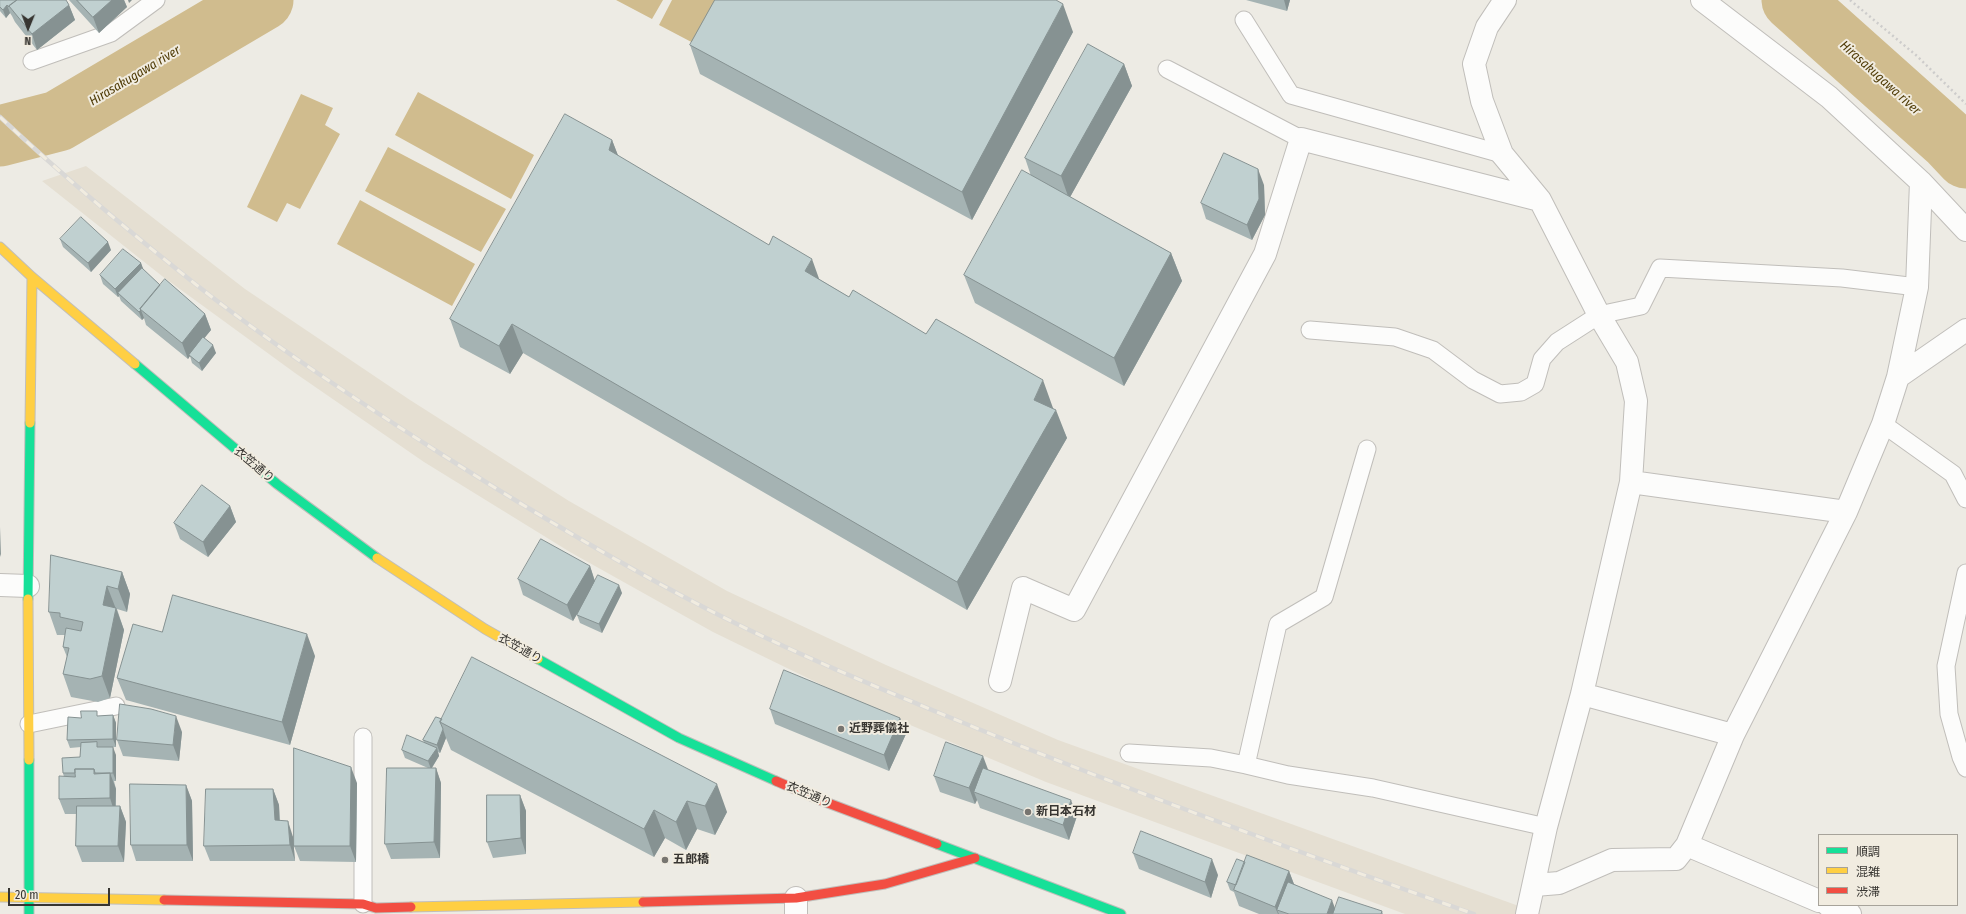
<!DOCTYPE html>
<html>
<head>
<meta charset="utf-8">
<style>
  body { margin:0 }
  #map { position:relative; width:1966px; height:914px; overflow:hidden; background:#edebe4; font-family:"Fira Sans Condensed","Noto Sans JP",sans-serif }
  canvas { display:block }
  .legend { position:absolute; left:1818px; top:834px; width:140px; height:72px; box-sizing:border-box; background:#f1ece0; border:1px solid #a7a39a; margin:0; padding:5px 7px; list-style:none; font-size:12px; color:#373531 }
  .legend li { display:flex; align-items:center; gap:8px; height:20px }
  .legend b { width:20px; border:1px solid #a7a39a }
  .north { position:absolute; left:8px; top:8px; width:40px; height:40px; -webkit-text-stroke:3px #f1ece0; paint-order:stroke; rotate:181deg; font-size:11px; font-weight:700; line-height:16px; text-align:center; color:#373531 }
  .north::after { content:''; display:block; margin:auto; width:14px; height:18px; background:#373531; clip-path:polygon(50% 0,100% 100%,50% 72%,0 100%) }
  .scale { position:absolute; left:8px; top:888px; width:102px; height:18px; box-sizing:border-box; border:2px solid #373531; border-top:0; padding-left:5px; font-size:12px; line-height:14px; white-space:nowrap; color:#373531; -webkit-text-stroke:3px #f1ece0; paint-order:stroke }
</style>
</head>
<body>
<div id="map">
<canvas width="1966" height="914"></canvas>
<ul class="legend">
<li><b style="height:5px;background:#16e098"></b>順調</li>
<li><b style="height:5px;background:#ffcf43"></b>混雑</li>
<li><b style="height:5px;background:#f24e42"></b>渋滞</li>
</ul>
<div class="north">N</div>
<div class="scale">20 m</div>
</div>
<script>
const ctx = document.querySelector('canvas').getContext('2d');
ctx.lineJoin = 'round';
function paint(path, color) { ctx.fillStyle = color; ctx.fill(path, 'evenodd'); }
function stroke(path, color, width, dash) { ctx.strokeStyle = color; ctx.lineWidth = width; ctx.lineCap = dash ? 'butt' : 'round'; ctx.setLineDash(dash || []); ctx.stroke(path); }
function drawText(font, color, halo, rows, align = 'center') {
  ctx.font = font + ' "Fira Sans Condensed","Noto Sans JP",sans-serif'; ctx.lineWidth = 4; ctx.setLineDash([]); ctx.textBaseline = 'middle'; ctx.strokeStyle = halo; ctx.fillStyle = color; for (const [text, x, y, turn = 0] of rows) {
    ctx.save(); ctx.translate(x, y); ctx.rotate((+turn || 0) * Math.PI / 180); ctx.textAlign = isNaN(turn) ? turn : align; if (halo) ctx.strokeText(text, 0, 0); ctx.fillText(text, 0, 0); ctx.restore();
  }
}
paint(new Path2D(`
  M 86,166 L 245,289 L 410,400 L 569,501 L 727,591 L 886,665 L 1058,740 L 1541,914 L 1405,914 L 1046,782 L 865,706 L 713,632 L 570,552 L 424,462 L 295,373 L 162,276 L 42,181 Z`), '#e5dfd2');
paint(new Path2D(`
  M 616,0 L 663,0 L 652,19 Z
  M 672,0 L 725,0 L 699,46 L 659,25 Z
  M 418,92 L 534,155 L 511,199 L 395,135 Z
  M 301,94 L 333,108 L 325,125 L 340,134 L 300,209 L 287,203 L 277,222 L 247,207 Z
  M 388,147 L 506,209 L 481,252 L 365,191 Z
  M 360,200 L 475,264 L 452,306 L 337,244 Z`), '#d0bc8e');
stroke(new Path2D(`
  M 1792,0 L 1950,141 L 1966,158
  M 0,136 L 58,121 L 263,0`), '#d0bc8e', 61);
const lane = new Path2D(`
  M 1244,20 L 1291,95 L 1502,154
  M 32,61 L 111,33 L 156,0
  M 1167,69 L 1301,139
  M 1310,330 L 1395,337 L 1433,350 L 1473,380 L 1500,394 L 1521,392 L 1535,384 L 1542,359 L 1557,342 L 1599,315 L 1641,306 L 1660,268 L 1842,278 L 1917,287
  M 1883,424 L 1953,474 L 1966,499
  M 1367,449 L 1324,597 L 1278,624 L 1246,765 L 1288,775 L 1373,788 L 1546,827
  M 1966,573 L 1946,666 L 1949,714 L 1961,757 L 1966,768
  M 29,724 L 116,706
  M 1129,753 L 1211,758 L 1246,765
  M 363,904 L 363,737`);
const street = new Path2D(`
  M 1505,0 L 1487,27 L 1474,64 L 1482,101 L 1502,154 L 1540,200 L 1599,315 L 1627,362 L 1636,401 L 1631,482 L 1582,694 L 1546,827 L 1527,914
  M 1702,0 L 1829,97 L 1921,182 L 1966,230
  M 1898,377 L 1917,287 L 1921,182
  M 1631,482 L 1846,512
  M 0,585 L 28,586
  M 1000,681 L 1023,588 L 1074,610 L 1265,254 L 1301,139 L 1540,200
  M 1582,694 L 1733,735
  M 1687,845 L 1819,901
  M 1535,885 L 1559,883 L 1612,860 L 1676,859 L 1687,845 L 1733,735 L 1846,512 L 1883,424 L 1898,377 L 1966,330
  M 796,898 L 796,914
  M 1828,905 L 1850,914`);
const fast = new Path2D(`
  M 135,364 L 277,484 L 377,558
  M 28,599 L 30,423
  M 538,659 L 679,738 L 776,781
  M 29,760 L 29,914
  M 937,844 L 1121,914`);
const slow = new Path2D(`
  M 0,247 L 32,277 L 135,364
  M 30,423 L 32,277
  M 377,558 L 485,629 L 538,659
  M 28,599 L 29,760
  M 0,897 L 164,900
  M 411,907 L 643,902`);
const jam = new Path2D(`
  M 776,781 L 820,800 L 937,844
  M 164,900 L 363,904 L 376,908 L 411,907
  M 643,902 L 796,898 L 885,884 L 975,858`);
stroke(lane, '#c0beba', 19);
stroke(street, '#c0beba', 24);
stroke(fast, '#c0beba', 11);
stroke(slow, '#c0beba', 11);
stroke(jam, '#c0beba', 11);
stroke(new Path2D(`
  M 1850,0 L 1917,56 L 1966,104`), '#cdcccb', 2.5, [2, 3]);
stroke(lane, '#fcfcfb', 17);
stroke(street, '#fcfcfb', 22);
stroke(fast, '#16e098', 9);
stroke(slow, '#ffcf43', 9);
stroke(jam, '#f24e42', 9);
const rail = new Path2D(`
  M 0,117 C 62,175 127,230 194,283 C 271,344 355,399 438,452 C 526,508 616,562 709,610 C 787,650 869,684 949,717 C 1122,788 1298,852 1474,914`);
stroke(rail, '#d9d8d6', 4.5);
stroke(rail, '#f1ece0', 3, [9]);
paint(new Path2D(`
  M 0,0 L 69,5 L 75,20 L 37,50 L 15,22 L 12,16 L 10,13 L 6,18 L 0,11 Z
  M 69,0 L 124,0 L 127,7 L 99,33 Z
  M 1246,0 L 1290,0 L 1287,11 Z
  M 1073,32 L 972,220 L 700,74 L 690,45 Z
  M 1124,64 L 1132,86 L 1070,197 L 1171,253 L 1182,281 L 1124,386 L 975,303 L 964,275 L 1031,176 L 1025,158 Z
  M 612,140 L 618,156 L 819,279 L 849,297 L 926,334 L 1053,408 L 1067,438 L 967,610 L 523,353 L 510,374 L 460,347 L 450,319 Z
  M 1264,185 L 1265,215 L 1252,240 L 1206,219 L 1201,203 Z
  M 60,239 L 111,250 L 91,272 L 63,247 Z
  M 141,263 L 143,270 L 160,285 L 205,314 L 211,330 L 204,338 L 216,353 L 202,371 L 192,363 L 190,356 L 188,359 L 146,325 L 144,318 L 142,320 L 121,301 L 119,296 L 118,297 L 103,284 L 100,275 Z
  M 230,506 L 236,522 L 208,557 L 180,539 L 174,523 Z
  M 590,566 L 595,581 L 622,593 L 602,633 L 580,623 L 577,615 L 587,597 L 573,621 L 523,595 L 518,579 Z
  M 122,572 L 130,594 L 127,612 L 117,609 L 124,630 L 110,698 L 98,702 L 71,697 L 63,674 L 67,657 L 63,647 L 65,635 L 57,635 L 49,612 Z
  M 315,656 L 290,745 L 126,700 L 117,678 Z
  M 770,709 L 900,718 L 906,734 L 889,771 L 775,724 Z
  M 113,715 L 116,723 L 116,747 L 99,747 L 116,755 L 116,781 L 114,781 L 116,789 L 116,806 L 120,806 L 126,822 L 124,862 L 82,862 L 76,846 L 76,814 L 65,814 L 59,799 L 64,777 L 63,773 L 80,757 L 81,747 L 70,748 L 67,740 L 81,718 Z
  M 436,717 L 727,812 L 715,835 L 697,829 L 686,850 L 665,838 L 654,857 L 451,750 L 446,738 L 440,753 L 438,752 L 439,756 L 432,768 L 436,768 L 441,783 L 440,858 L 391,859 L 385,844 L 428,768 L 405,758 L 402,750 L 424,743 L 423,740 Z
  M 182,732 L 179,761 L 123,756 L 117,740 Z
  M 988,770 L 1077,816 L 1069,840 L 980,808 L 977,800 L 975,804 L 940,792 L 934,776 Z
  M 357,783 L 356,862 L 300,861 L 294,846 Z
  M 186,785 L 192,801 L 193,861 L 136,861 L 131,845 Z
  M 273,789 L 279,805 L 280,821 L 293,837 L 295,861 L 210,861 L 204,846 Z
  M 520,795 L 526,811 L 526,854 L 493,858 L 487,842 Z
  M 1133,853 L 1218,875 L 1211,898 L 1139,869 Z
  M 1245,862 L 1289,871 L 1294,884 L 1335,908 L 1382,911 L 1383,914 L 1259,914 L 1239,906 L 1234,892 L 1230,890 L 1227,882 Z`), '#a5b3b3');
paint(new Path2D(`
  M 112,0 L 124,0 L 127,7 L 99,33 L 93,17 Z
  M 128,0 L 132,0 L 129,3 Z
  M 1284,0 L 1290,0 L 1287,11 Z
  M 1063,4 L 1073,32 L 972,220 L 962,192 Z
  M 7,5 L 10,13 L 6,18 L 3,10 Z
  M 69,5 L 75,20 L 37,50 L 32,34 Z
  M 1124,64 L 1132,86 L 1069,199 L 1061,176 Z
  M 612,140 L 623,168 L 609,150 Z
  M 1258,169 L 1264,185 L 1265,215 L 1252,240 L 1247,225 Z
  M 108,242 L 111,250 L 91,272 L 88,263 Z
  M 1171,253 L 1182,281 L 1124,386 L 1114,358 Z
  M 812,259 L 822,287 L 805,271 Z
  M 141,263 L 144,271 L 118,293 L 119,296 L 118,297 L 115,289 Z
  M 141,310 L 144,318 L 142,320 L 139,312 Z
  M 205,314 L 211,330 L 190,356 L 189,355 L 190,356 L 188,359 L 182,343 Z
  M 512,324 L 523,353 L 510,374 L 499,346 Z
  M 213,345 L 216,353 L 202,371 L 199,363 Z
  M 1043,380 L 1053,408 L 1045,428 L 1034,400 Z
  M 1056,410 L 1067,438 L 967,610 L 957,582 Z
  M 230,506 L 236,522 L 208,557 L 203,542 Z
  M 0,527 L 1,557 L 0,554 Z
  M 590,566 L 595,582 L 573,621 L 567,605 Z
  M 122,572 L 130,594 L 127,612 L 118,589 Z
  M 619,585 L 622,593 L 602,633 L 599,624 Z
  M 107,586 L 116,609 L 103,605 Z
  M 116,608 L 124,630 L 110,698 L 102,676 Z
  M 307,634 L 315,656 L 290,745 L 282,722 Z
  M 113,715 L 116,723 L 116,747 L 113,739 Z
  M 176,716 L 182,732 L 179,761 L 173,745 Z
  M 900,718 L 906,734 L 889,771 L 884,755 Z
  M 443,729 L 446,738 L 440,753 L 437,745 Z
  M 113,747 L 116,755 L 116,781 L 113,773 Z
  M 437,748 L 439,756 L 431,769 L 428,761 Z
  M 983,756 L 989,772 L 974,792 L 977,800 L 975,804 L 969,788 Z
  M 351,767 L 357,783 L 356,862 L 350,846 Z
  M 436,768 L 441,783 L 440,858 L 434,842 Z
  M 110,773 L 116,789 L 115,814 L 110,798 Z
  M 717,784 L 727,812 L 715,835 L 705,806 Z
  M 186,785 L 192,801 L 193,861 L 187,845 Z
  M 273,789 L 279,805 L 280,836 L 275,820 Z
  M 520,795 L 526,811 L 526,854 L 521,838 Z
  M 1071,800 L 1077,816 L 1069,840 L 1063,825 Z
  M 687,801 L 697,829 L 686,850 L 676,822 Z
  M 120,806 L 126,822 L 124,862 L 118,846 Z
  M 654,810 L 665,838 L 654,857 L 644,829 Z
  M 288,821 L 293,837 L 295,861 L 290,845 Z
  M 1212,859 L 1218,875 L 1211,898 L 1205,882 Z
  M 1289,871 L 1295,887 L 1277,910 L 1279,914 L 1278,914 L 1275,907 Z
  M 1332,900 L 1337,914 L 1327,914 Z`), '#869292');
const building = new Path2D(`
  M 0,0 L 17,0 L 9,6 L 9,7 L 7,5 L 3,10 L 0,7 Z
  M 17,0 L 66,0 L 69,5 L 32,34 L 9,6 Z
  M 77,0 L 112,0 L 93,17 Z
  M 715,0 L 1056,0 L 1063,4 L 962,192 L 690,45 Z
  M 1088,44 L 1124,64 L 1061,176 L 1025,158 Z
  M 565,114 L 612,140 L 609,150 L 769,245 L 773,236 L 812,259 L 805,271 L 849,297 L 853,290 L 926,334 L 936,319 L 1043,380 L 1034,400 L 1056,410 L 957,582 L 512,324 L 499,346 L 450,319 Z
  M 1224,153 L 1258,169 L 1259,199 L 1247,225 L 1201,203 Z
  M 1022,170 L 1171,253 L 1114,358 L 964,275 Z
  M 81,217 L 108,242 L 88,263 L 60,239 Z
  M 123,249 L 141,263 L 115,289 L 100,275 Z
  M 142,268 L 160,285 L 140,309 L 141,310 L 139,312 L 118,293 Z
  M 165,279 L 205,314 L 182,343 L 140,309 Z
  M 203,337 L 213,345 L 199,363 L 189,355 Z
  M 202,485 L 230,506 L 203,542 L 174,523 Z
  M 541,539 L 590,566 L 567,605 L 518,579 Z
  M 51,555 L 122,572 L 118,589 L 107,586 L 103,605 L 116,608 L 102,676 L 90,679 L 63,674 L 69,648 L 63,647 L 66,628 L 81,631 L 83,622 L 60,617 L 60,613 L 49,612 Z
  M 598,575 L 619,585 L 599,624 L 577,615 Z
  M 173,595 L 307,634 L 282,722 L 117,678 L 133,624 L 162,632 Z
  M 472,657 L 717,784 L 705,806 L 687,801 L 676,822 L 654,810 L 644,829 L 440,722 Z
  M 784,670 L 900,718 L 884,755 L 770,709 Z
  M 120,704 L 151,709 L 176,716 L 173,745 L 117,740 Z
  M 81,711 L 97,711 L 97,716 L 113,715 L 113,739 L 67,740 L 68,717 L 81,718 Z
  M 436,717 L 442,719 L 440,722 L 443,729 L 437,745 L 423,740 Z
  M 407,735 L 437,748 L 428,761 L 402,750 Z
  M 97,742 L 97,747 L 113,747 L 113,773 L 95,773 L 94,769 L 75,769 L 75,773 L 63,773 L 62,758 L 80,757 L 81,743 Z
  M 946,742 L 983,756 L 969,788 L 934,776 Z
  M 294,748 L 351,767 L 350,846 L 294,846 Z
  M 387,768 L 436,768 L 434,842 L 385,844 Z
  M 983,768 L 1071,800 L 1063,825 L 974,792 Z
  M 75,769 L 94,769 L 94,774 L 110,773 L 110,798 L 59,799 L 59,776 L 75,777 Z
  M 130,784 L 186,785 L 187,845 L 131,845 Z
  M 206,789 L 273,789 L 275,820 L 288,821 L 290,845 L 204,846 Z
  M 487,795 L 520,795 L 521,838 L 487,842 Z
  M 77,806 L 120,806 L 118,846 L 76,846 Z
  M 1141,831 L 1212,859 L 1205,882 L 1133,853 Z
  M 1247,855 L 1289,871 L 1275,907 L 1234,890 Z
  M 1237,859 L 1245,862 L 1236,885 L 1227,882 Z
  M 1288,882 L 1332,900 L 1327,914 L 1289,914 L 1277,910 Z
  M 1339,897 L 1382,911 L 1381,914 L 1333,914 Z`);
paint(building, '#c0d0d0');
stroke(building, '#869292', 1);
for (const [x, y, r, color] of [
  [841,729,4,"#777570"],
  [1028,812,4,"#777570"],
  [665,860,4,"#777570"]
]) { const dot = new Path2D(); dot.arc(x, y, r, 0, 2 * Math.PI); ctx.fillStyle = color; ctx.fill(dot); stroke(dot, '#f1ece0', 1.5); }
drawText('12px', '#373531', '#f1ece0', [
  ["衣笠通り",254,465,40],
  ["衣笠通り",520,649,29],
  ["衣笠通り",809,795,23]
]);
drawText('bold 12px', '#373531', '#f1ece0', [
  ["近野葬儀社",849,729],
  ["新日本石材",1036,812],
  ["五郎橋",673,860]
], 'left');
drawText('italic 13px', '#4f3b06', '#f1ece0', [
  ["Hirasakugawa river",135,76,-31],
  ["Hirasakugawa river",1880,78,42]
]);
</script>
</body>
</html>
